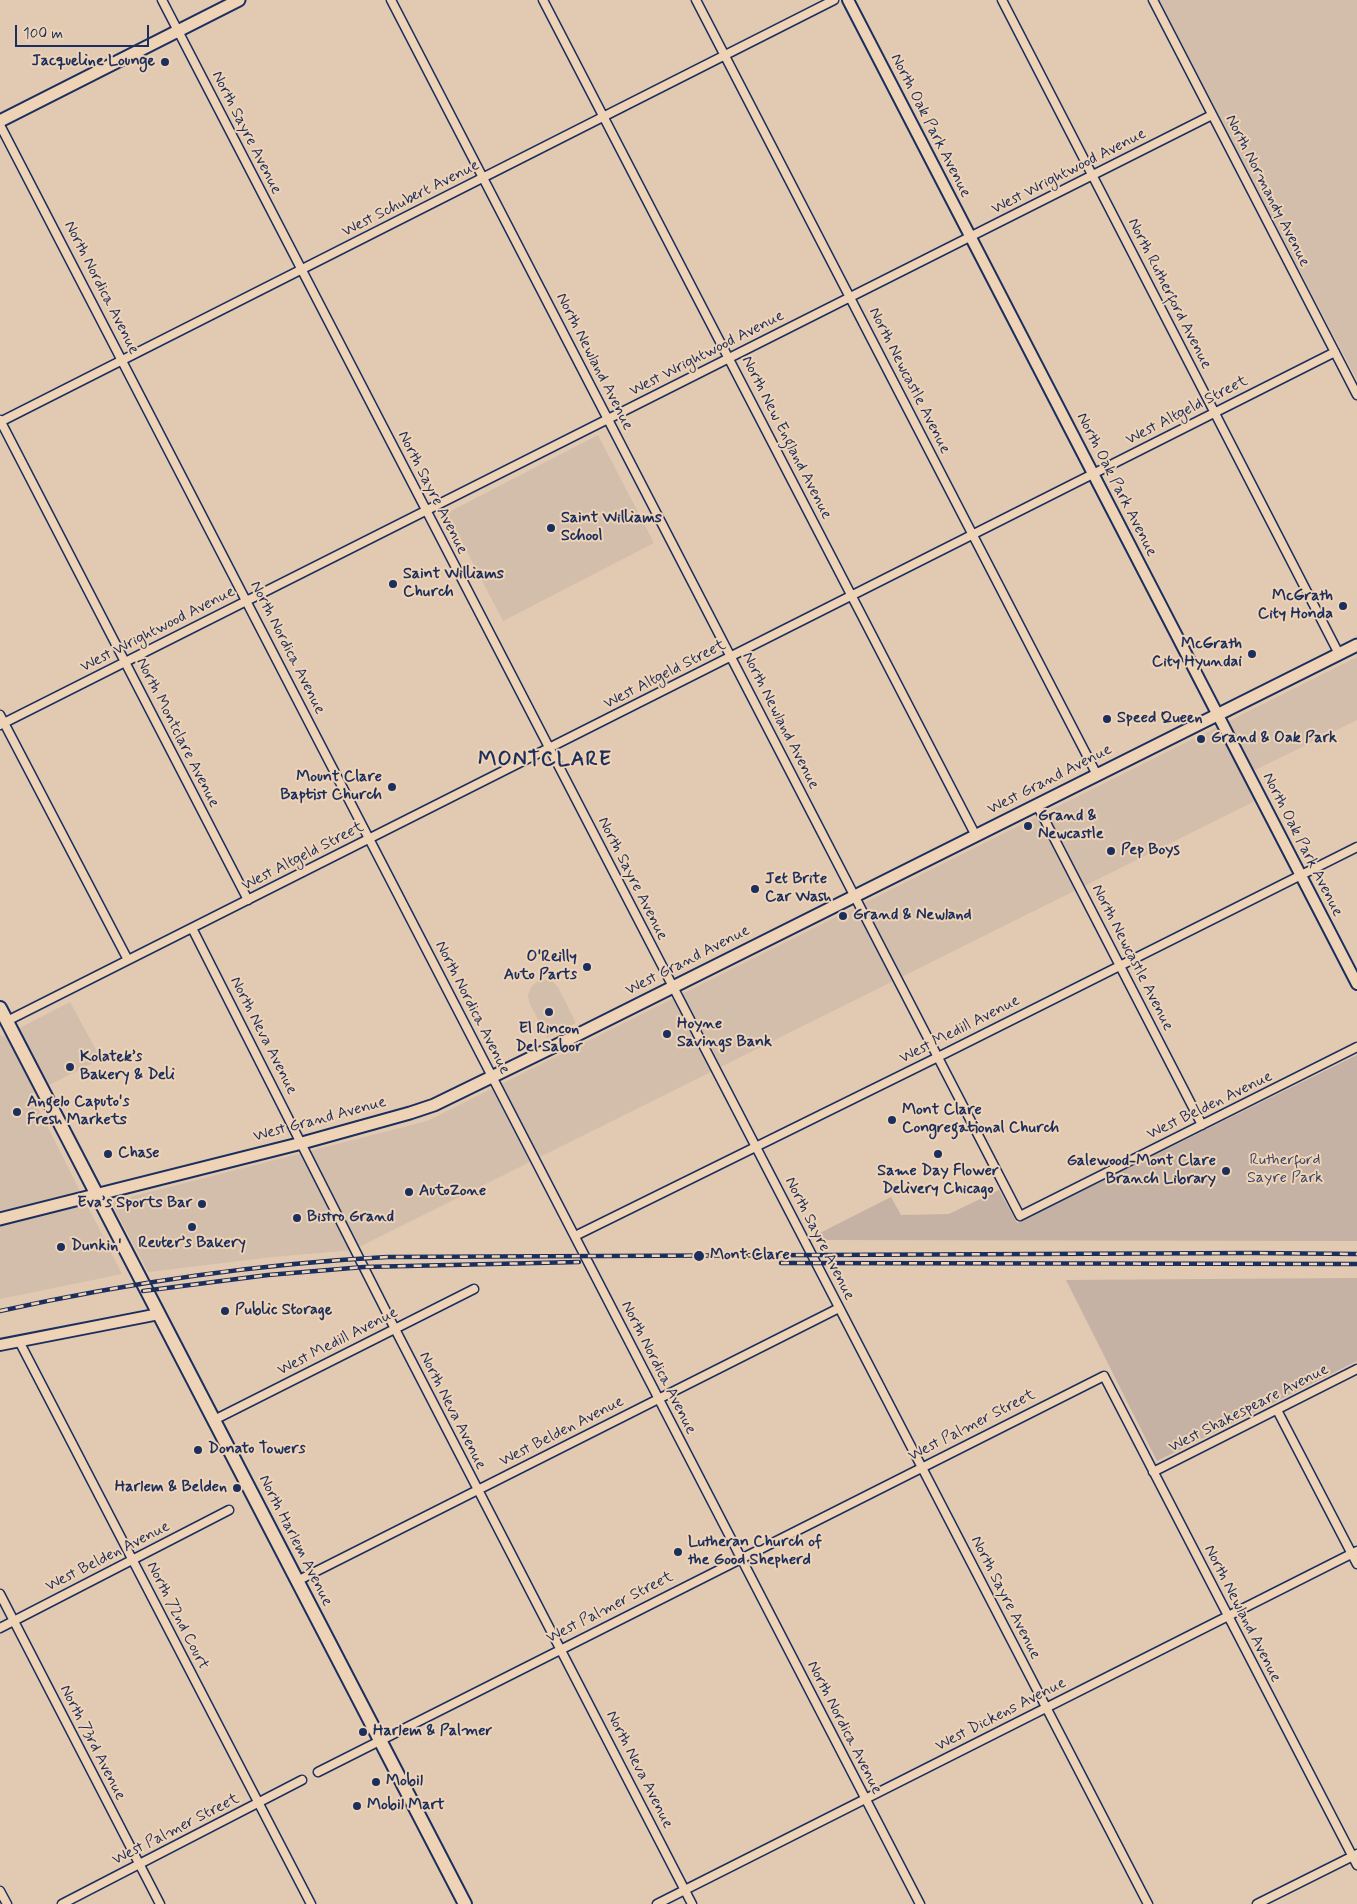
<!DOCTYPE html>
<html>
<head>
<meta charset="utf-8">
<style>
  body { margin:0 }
  #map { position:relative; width:1357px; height:1904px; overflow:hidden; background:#e2c9b1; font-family:Mynerve,sans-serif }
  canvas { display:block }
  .scale { position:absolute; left:15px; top:25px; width:134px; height:22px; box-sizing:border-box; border:2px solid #1b2f5e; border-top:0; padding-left:6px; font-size:15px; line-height:18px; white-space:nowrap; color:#1b2f5e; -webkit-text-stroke:4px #efd3b6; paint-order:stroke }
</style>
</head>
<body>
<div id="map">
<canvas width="1357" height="1904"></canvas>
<div class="scale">100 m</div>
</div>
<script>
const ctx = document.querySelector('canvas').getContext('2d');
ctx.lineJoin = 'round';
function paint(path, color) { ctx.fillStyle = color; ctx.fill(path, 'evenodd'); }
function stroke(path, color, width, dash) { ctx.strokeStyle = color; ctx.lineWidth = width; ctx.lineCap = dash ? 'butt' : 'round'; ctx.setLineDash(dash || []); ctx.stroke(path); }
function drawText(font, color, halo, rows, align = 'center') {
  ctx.font = font + ' Mynerve,sans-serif'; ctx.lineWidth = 4; ctx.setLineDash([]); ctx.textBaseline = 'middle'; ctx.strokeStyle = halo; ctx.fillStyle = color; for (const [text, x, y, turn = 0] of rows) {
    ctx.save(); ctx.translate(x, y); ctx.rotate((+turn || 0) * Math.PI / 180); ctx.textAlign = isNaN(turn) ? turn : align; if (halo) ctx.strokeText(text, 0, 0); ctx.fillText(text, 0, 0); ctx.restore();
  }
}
paint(new Path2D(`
  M 1158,0 L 1357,0 L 1357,380 L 1174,31 Z
  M 598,435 L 654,543 L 503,621 L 447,513 Z
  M 1357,657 L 1357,720 L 1253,771 L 1265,796 L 353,1250 L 273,1257 L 148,1272 L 111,1202 L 427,1121 Z
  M 546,980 L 553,982 L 558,987 L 576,1023 L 547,1038 L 529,1002 L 528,995 L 531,987 L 538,981 Z
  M 70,1002 L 101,1059 L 31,1094 L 122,1274 L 0,1299 L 0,1034 L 2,1037 Z`), '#d3beab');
paint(new Path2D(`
  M 1357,1055 L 1357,1241 L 823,1240 L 820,1233 L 891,1197 L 901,1215 L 949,1214 L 999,1190 L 1017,1223 Z
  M 1357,1278 L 1357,1361 L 1157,1461 L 1066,1280 Z`), '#c5b2a4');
const minor = new Path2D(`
  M 162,0 L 1148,1904
  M 391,0 L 1020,1216 L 1357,1047
  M 543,0 L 976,836
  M 696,0 L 1097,775
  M 1002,0 L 1339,654
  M 1153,0 L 1357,395
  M 0,125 L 920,1904
  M 0,420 L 248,900
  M 0,422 L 834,0
  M 0,715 L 128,960
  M 0,725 L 1212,115
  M 1037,805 L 1202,1125
  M 192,928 L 395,1329 L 692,1904
  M 7,1021 L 1335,352
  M 575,1236 L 938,1057 L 1357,847
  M 19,1341 L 311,1904
  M 1277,1410 L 1357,1564
  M 214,1420 L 474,1289
  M 1153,1472 L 1357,1369
  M 297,1581 L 839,1308
  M 0,1594 L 160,1904
  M 0,1628 L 229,1510
  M 318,1772 L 1104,1376 L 1357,1865
  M 0,1891 L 7,1904
  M 62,1904 L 302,1780
  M 657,1904 L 1357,1551
  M 1257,1904 L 1357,1854`);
const tertiary = new Path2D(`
  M 848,0 L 1357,984
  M 0,1345 L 159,1314`);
const secondary = new Path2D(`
  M 0,121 L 239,0
  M 0,1219 L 302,1143 L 410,1113 L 434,1105 L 549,1049 L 1357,645`);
const primary = new Path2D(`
  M 0,1008 L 465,1904`);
stroke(minor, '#1b2f5e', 11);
stroke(tertiary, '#1b2f5e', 14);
stroke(secondary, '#1b2f5e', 15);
stroke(primary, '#1b2f5e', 16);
stroke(minor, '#efd3b6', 8);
stroke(tertiary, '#efd3b6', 10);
stroke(secondary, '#efd3b6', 11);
stroke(primary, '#efd3b6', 12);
const rail = new Path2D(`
  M 781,1263 L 1357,1264
  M 143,1291 L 268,1275 L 364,1267 L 579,1262
  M 0,1311 C 127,1283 257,1264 387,1257 L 1253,1253 L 1357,1254`);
stroke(rail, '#1b2f5e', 4.5);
stroke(rail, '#efd3b6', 2.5, [8]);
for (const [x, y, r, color] of [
  [165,62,5,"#1b2f5e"],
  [551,528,5,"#1b2f5e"],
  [393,584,5,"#1b2f5e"],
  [1343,606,5,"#1b2f5e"],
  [1252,654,5,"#1b2f5e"],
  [1107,719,5,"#1b2f5e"],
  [1201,739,5,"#1b2f5e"],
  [392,787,5,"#1b2f5e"],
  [1028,826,5,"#1b2f5e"],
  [1111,851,5,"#1b2f5e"],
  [755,889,5,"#1b2f5e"],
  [843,916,5,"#1b2f5e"],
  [587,967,5,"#1b2f5e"],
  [549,1012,5,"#1b2f5e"],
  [667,1034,5,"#1b2f5e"],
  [70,1067,5,"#1b2f5e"],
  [17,1112,5,"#1b2f5e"],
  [892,1120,5,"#1b2f5e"],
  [108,1154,5,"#1b2f5e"],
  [938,1154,5,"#1b2f5e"],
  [1226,1171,5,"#1b2f5e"],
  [409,1192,5,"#1b2f5e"],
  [202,1204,5,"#1b2f5e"],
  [297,1218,5,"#1b2f5e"],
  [192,1227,5,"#1b2f5e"],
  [61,1247,5,"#1b2f5e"],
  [699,1256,6,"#1b2f5e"],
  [225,1311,5,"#1b2f5e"],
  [198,1450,5,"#1b2f5e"],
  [237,1488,5,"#1b2f5e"],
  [678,1552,5,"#1b2f5e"],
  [363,1732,5,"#1b2f5e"],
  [376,1782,5,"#1b2f5e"],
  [357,1806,5,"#1b2f5e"]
]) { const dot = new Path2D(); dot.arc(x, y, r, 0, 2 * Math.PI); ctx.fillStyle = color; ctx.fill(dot); stroke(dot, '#efd3b6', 2); }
drawText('bold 16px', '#1b2f5e', '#efd3b6', [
  ["Jacqueline Lounge",155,62,"right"],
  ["Saint Williams",561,519],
  ["School",561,537],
  ["Saint Williams",403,575],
  ["Church",403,593],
  ["McGrath",1333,597,"right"],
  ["City Honda",1333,615,"right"],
  ["McGrath",1242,645,"right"],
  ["City Hyundai",1242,663,"right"],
  ["Speed Queen",1117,719],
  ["Grand & Oak Park",1211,739],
  ["Mount Clare",382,778,"right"],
  ["Baptist Church",382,796,"right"],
  ["Grand &",1038,817],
  ["Newcastle",1038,835],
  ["Pep Boys",1121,851],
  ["Jet Brite",765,880],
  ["Car Wash",765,898],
  ["Grand & Newland",853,916],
  ["O'Reilly",577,958,"right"],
  ["Auto Parts",577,976,"right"],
  ["Hoyne",677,1025],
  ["Savings Bank",677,1043],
  ["El Rincon",549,1030,"center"],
  ["Del Sabor",549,1048,"center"],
  ["Kolatek’s",80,1058],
  ["Bakery & Deli",80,1076],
  ["Angelo Caputo's",27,1103],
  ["Fresh Markets",27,1121],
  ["Mont Clare",902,1111],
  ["Congregational Church",902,1129],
  ["Chase",118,1154],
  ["Galewood-Mont Clare",1216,1162,"right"],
  ["Branch Library",1216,1180,"right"],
  ["Same Day Flower",938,1172,"center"],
  ["Delivery Chicago",938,1190,"center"],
  ["AutoZone",419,1192],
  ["Eva’s Sports Bar",192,1204,"right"],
  ["Bistro Grand",307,1218],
  ["Reuter’s Bakery",192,1244,"center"],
  ["Dunkin'",71,1247],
  ["Mont Clare",710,1256],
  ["Public Storage",235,1311],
  ["Donato Towers",208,1450],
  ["Harlem & Belden",227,1488,"right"],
  ["Lutheran Church of",688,1543],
  ["the Good Shepherd",688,1561],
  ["Harlem & Palmer",373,1732],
  ["Mobil",386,1782],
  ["Mobil Mart",367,1806]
], 'left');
drawText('16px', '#1b2f5e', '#efd3b6', [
  ["North Oak Park Avenue",930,126,63],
  ["North Sayre Avenue",246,133,63],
  ["West Wrightwood Avenue",1069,172,-27],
  ["North Normandy Avenue",1267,191,63],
  ["West Schubert Avenue",411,199,-27],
  ["North Nordica Avenue",101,288,63],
  ["North Rutherford Avenue",1169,294,63],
  ["West Wrightwood Avenue",707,354,-27],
  ["North Newland Avenue",594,362,63],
  ["North Newcastle Avenue",909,381,63],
  ["West Altgeld Street",1187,411,-27],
  ["North New England Avenue",786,438,63],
  ["North Oak Park Avenue",1116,485,63],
  ["North Sayre Avenue",432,493,63],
  ["West Wrightwood Avenue",158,630,-27],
  ["North Nordica Avenue",287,648,63],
  ["West Altgeld Street",665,675,-27],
  ["North Newland Avenue",780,721,63],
  ["North Montclare Avenue",177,733,63],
  ["West Grand Avenue",1050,780,-27],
  ["North Oak Park Avenue",1302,845,63],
  ["West Altgeld Street",303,857,-27],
  ["North Sayre Avenue",632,879,63],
  ["North Newcastle Avenue",1132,958,63],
  ["West Grand Avenue",688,961,-27],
  ["North Nordica Avenue",472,1008,63],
  ["West Medill Avenue",960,1030,-27],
  ["North Neva Avenue",263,1036,63],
  ["West Belden Avenue",1210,1106,-26],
  ["West Grand Avenue",320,1120,-15],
  ["North Sayre Avenue",819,1239,63],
  ["West Medill Avenue",338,1342,-27],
  ["North Nordica Avenue",658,1368,63],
  ["West Shakespeare Avenue",1249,1409,-27],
  ["North Neva Avenue",452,1411,63],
  ["West Palmer Street",972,1426,-27],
  ["West Belden Avenue",562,1432,-27],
  ["North Harlem Avenue",295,1541,63],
  ["West Belden Avenue",108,1557,-27],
  ["North Sayre Avenue",1005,1598,63],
  ["West Palmer Street",610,1608,-27],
  ["North Newland Avenue",1242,1614,63],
  ["North 72nd Court",177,1616,63],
  ["West Dickens Avenue",1001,1715,-27],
  ["North Nordica Avenue",844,1728,63],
  ["North 73rd Avenue",92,1743,63],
  ["North Neva Avenue",639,1770,63],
  ["West Palmer Street",176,1830,-27]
]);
drawText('16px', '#344368', '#efd3b6', [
  ["Rutherford",1285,1161],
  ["Sayre Park",1285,1179]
]);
ctx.letterSpacing = '1px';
drawText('bold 21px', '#1b2f5e', '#efd3b6', [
  ["MONTCLARE",545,761]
]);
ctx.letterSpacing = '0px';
</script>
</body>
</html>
